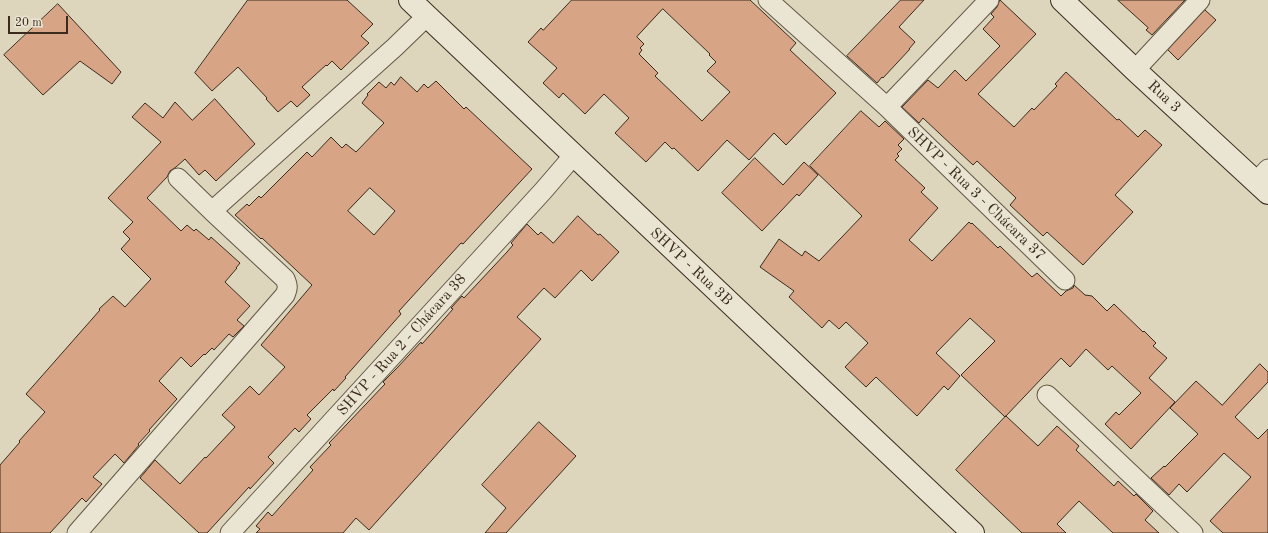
<!DOCTYPE html>
<html>
<head>
<meta charset="utf-8">
<style>
  body { margin:0 }
  #map { position:relative; width:1268px; height:533px; overflow:hidden; background:#ded6bc; font-family:"Old Standard TT",serif }
  canvas { display:block }
  .scale { position:absolute; left:8px; top:16px; width:60px; height:18px; box-sizing:border-box; border:2px solid #3a2b1d; border-top:0; padding-left:5px; font-size:12px; line-height:14px; white-space:nowrap; color:#3a2b1d; -webkit-text-stroke:3px #eae4d3; paint-order:stroke }
</style>
</head>
<body>
<div id="map">
<canvas width="1268" height="533"></canvas>
<div class="scale">20 m</div>
</div>
<script>
const ctx = document.querySelector('canvas').getContext('2d');
ctx.lineJoin = 'round';
function paint(path, color) { ctx.fillStyle = color; ctx.fill(path, 'evenodd'); }
function stroke(path, color, width, dash) { ctx.strokeStyle = color; ctx.lineWidth = width; ctx.lineCap = dash ? 'butt' : 'round'; ctx.setLineDash(dash || []); ctx.stroke(path); }
function drawText(font, color, halo, rows, align = 'center') {
  ctx.font = font + ' "Old Standard TT",serif'; ctx.lineWidth = 3; ctx.setLineDash([]); ctx.textBaseline = 'middle'; ctx.strokeStyle = halo; ctx.fillStyle = color; for (const [text, x, y, turn = 0] of rows) {
    ctx.save(); ctx.translate(x, y); ctx.rotate((+turn || 0) * Math.PI / 180); ctx.textAlign = isNaN(turn) ? turn : align; if (halo) ctx.strokeText(text, 0, 0); ctx.fillText(text, 0, 0); ctx.restore();
  }
}
const building = new Path2D(`
  M 248,0 L 347,0 L 373,24 L 361,36 L 369,43 L 341,70 L 332,61 L 327,66 L 326,65 L 302,87 L 310,95 L 297,107 L 291,101 L 278,112 L 266,99 L 267,98 L 238,67 L 212,91 L 195,73 Z
  M 572,0 L 750,0 L 796,43 L 790,50 L 836,93 L 786,145 L 774,133 L 749,160 L 727,140 L 698,171 L 674,148 L 672,149 L 665,142 L 646,162 L 615,133 L 629,118 L 604,94 L 585,114 L 563,93 L 559,98 L 543,83 L 557,68 L 528,42 L 541,28 L 543,30 ZM 663,9 L 710,54 L 709,55 L 716,62 L 707,71 L 730,92 L 702,121 L 655,76 L 658,73 L 639,54 L 642,50 L 640,48 L 644,44 L 637,37 Z
  M 901,0 L 924,0 L 899,27 L 915,42 L 909,49 L 910,49 L 883,78 L 882,77 L 877,83 L 847,56 Z
  M 1000,0 L 1036,34 L 978,94 L 1014,127 L 1032,108 L 1034,110 L 1057,86 L 1055,84 L 1066,72 L 1117,120 L 1119,119 L 1138,137 L 1145,130 L 1162,145 L 1115,195 L 1133,212 L 1083,265 L 1047,232 L 1043,236 L 1010,205 L 1016,198 L 977,161 L 973,165 L 923,118 L 919,123 L 902,107 L 928,80 L 938,88 L 955,70 L 966,81 L 1000,46 L 983,29 L 994,17 L 991,14 L 997,7 Z
  M 1118,0 L 1185,0 L 1152,35 L 1146,30 L 1148,28 Z
  M 58,4 L 121,72 L 112,84 L 80,61 L 43,95 L 4,55 Z
  M 1205,10 L 1216,20 L 1178,60 L 1168,50 Z
  M 401,77 L 417,92 L 424,84 L 428,88 L 436,81 L 464,109 L 466,107 L 532,169 L 463,244 L 461,243 L 399,311 L 401,314 L 345,377 L 346,378 L 334,391 L 333,389 L 307,415 L 311,419 L 299,432 L 295,428 L 268,457 L 274,463 L 250,489 L 249,487 L 207,533 L 199,533 L 140,478 L 155,460 L 180,484 L 205,457 L 206,458 L 235,427 L 222,415 L 250,386 L 259,395 L 285,367 L 261,345 L 312,285 L 262,238 L 261,239 L 235,215 L 247,204 L 249,206 L 259,196 L 261,198 L 307,152 L 312,157 L 331,137 L 342,148 L 346,144 L 356,152 L 384,123 L 362,103 L 368,95 L 367,94 L 379,82 L 386,88 L 391,82 L 394,85 ZM 370,188 L 395,211 L 374,235 L 348,211 Z
  M 215,99 L 255,144 L 216,181 L 205,170 L 199,175 L 185,159 L 176,167 L 170,171 L 167,177 L 147,198 L 181,231 L 187,225 L 194,231 L 196,229 L 209,240 L 211,237 L 240,263 L 236,268 L 237,268 L 225,282 L 250,306 L 237,320 L 244,326 L 233,337 L 229,334 L 214,350 L 212,348 L 205,355 L 204,354 L 191,367 L 181,357 L 159,381 L 177,399 L 149,430 L 150,431 L 138,444 L 139,445 L 124,463 L 115,454 L 93,477 L 102,484 L 86,502 L 82,498 L 50,533 L 0,533 L 0,465 L 20,442 L 19,441 L 45,412 L 26,394 L 100,310 L 99,309 L 113,296 L 125,307 L 151,279 L 121,249 L 130,239 L 123,232 L 133,222 L 108,198 L 161,142 L 132,117 L 145,103 L 163,118 L 175,102 L 192,120 Z
  M 861,111 L 879,127 L 885,121 L 904,139 L 898,145 L 902,149 L 897,154 L 899,156 L 895,160 L 925,188 L 921,192 L 938,208 L 909,240 L 932,261 L 969,222 L 971,224 L 972,223 L 998,248 L 1000,246 L 1032,277 L 1037,273 L 1061,296 L 1066,291 L 1073,288 L 1074,285 L 1085,295 L 1092,296 L 1107,311 L 1114,304 L 1143,332 L 1144,331 L 1156,343 L 1153,346 L 1167,358 L 1149,378 L 1175,402 L 1131,449 L 1105,424 L 1116,412 L 1119,415 L 1141,393 L 1112,366 L 1108,370 L 1086,349 L 1070,367 L 1061,358 L 1005,417 L 961,375 L 995,341 L 970,318 L 936,353 L 960,376 L 948,390 L 944,386 L 917,416 L 876,377 L 866,387 L 845,367 L 868,343 L 846,322 L 839,329 L 829,320 L 822,328 L 789,297 L 794,291 L 760,267 L 779,239 L 802,256 L 805,251 L 819,261 L 862,216 L 810,166 Z
  M 755,158 L 783,185 L 804,162 L 818,175 L 799,196 L 797,194 L 762,231 L 722,193 Z
  M 578,216 L 598,235 L 600,234 L 619,252 L 592,281 L 581,270 L 555,298 L 544,288 L 517,317 L 541,339 L 369,530 L 356,518 L 343,533 L 256,533 L 260,529 L 256,526 L 268,512 L 272,516 L 313,470 L 310,467 L 331,445 L 329,443 L 385,384 L 383,382 L 397,368 L 421,342 L 422,344 L 453,309 L 451,308 L 462,296 L 464,298 L 507,252 L 513,245 L 511,243 L 527,224 L 538,235 L 541,232 L 553,243 Z
  M 1260,364 L 1268,372 L 1268,382 L 1235,417 L 1258,439 L 1268,429 L 1268,533 L 1223,533 L 1210,521 L 1251,477 L 1224,453 L 1187,492 L 1179,484 L 1169,495 L 1151,478 L 1164,466 L 1165,467 L 1198,434 L 1170,408 L 1196,381 L 1222,405 Z
  M 1006,416 L 1038,446 L 1057,426 L 1079,446 L 1076,450 L 1114,486 L 1118,481 L 1134,496 L 1136,494 L 1153,511 L 1145,520 L 1159,533 L 1113,533 L 1079,501 L 1057,524 L 1066,533 L 1022,533 L 956,470 Z
  M 539,422 L 576,456 L 506,533 L 485,533 L 506,508 L 482,485 Z`);
paint(building, '#d7a586');
stroke(building, '#3a2b1d', 1);
const street = new Path2D(`
  M 768,0 L 887,107 L 1065,280
  M 1135,70 L 1200,0
  M 887,107 L 989,0
  M 178,178 L 212,211
  M 1256,182 L 1268,169
  M 1047,395 L 1193,533
  M 77,533 L 285,295 C 288,288 288,286 285,279 L 212,211 L 395,47 L 427,16
  M 230,533 L 543,191 L 574,155`);
const secondary = new Path2D(`
  M 410,0 L 973,533
  M 1062,0 L 1135,70 L 1268,193`);
stroke(street, '#635645', 21);
stroke(secondary, '#3a2b1d', 24);
stroke(street, '#eae4d3', 19);
stroke(secondary, '#eae4d3', 22);
drawText('15px', '#3a2b1d', '#eae4d3', [
  ["Rua 3",1164,97,43],
  ["SHVP - Rua 3 - Chácara 37",976,194,44],
  ["SHVP - Rua 3B",691,267,43],
  ["SHVP - Rua 2 - Chácara 38",402,345,-48]
]);
</script>
</body>
</html>
